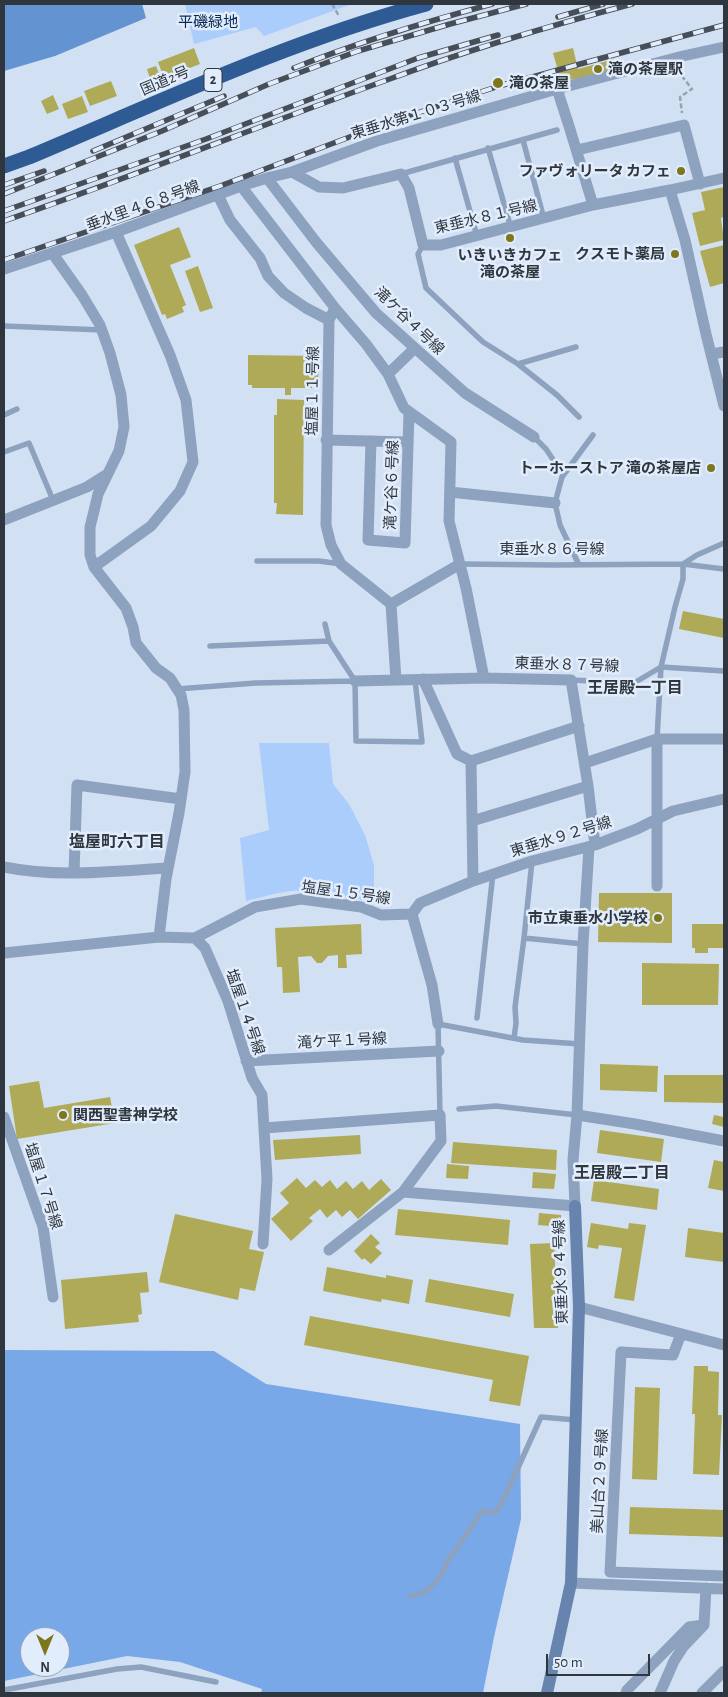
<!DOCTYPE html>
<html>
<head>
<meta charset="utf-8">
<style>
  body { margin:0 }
  #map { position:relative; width:728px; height:1697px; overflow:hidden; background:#d2e0f3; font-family:"Alegreya Sans",sans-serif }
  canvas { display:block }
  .frame { position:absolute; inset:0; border:5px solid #30363d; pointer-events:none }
  .north { position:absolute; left:20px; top:1627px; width:50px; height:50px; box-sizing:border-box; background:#e1edfc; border:1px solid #9aa4b0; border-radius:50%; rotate:180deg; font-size:14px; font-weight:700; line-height:20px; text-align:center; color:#30363d }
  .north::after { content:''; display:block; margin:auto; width:18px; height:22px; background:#7d761b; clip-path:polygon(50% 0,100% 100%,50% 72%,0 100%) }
  .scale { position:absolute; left:546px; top:1654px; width:104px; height:22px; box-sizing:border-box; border:2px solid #30363d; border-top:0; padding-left:6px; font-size:15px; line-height:18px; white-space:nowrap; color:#30363d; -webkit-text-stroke:4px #e1edfc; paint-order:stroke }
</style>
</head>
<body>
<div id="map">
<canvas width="728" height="1697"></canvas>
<div class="frame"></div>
<div class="north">N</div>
<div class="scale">50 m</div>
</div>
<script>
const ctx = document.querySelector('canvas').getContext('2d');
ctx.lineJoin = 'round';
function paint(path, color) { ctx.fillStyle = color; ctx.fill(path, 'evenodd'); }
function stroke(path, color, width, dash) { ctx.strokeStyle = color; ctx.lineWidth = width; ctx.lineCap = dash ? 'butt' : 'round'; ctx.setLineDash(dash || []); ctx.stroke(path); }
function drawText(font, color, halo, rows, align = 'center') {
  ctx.font = font + ' "Alegreya Sans","Noto Sans JP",sans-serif'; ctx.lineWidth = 5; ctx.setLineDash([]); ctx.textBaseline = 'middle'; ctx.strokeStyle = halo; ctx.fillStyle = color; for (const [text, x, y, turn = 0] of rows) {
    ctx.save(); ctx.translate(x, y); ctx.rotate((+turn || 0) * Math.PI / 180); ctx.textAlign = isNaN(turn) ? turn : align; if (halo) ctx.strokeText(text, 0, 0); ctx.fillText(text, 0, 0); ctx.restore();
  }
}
paint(new Path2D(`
  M 185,4 L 352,4 L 264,36 L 256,27 L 194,44 Z
  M 259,743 L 329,743 L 333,784 L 349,804 L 365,835 L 374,865 L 374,903 C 345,896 314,887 284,892 C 271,894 259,898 246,901 L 240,838 L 269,830 Z`), '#aacdfb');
paint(new Path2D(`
  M 4,1350 L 214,1351 L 266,1384 L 520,1424 L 521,1519 L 494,1637 L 483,1693 L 261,1693 L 262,1689 L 180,1662 L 127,1656 L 4,1681 ZM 30,1637 L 60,1637 L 60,1667 L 30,1667 Z`), '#78a8e7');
paint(new Path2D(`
  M 4,4 L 142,4 L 146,18 L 55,56 L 4,71 Z`), '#6493d1');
paint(new Path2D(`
  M 194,48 L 200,64 L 164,78 L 158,62 Z
  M 573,48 L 578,69 L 614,59 L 617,68 L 581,78 L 561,81 L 553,53 Z
  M 156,66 L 161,79 L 151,82 L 147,69 Z
  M 111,81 L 117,96 L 90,106 L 84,91 Z
  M 53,95 L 59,109 L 47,114 L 41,101 Z
  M 82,96 L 88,112 L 68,119 L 62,104 Z
  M 724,187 L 724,217 L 721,218 L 724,240 L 700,246 L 692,213 L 705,210 L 701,192 Z
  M 179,227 L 191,257 L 170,265 L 186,305 L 182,307 L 184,312 L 167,319 L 165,314 L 162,315 L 134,245 Z
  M 724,245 L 724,283 L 710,287 L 700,251 Z
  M 198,266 L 213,308 L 200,312 L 185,271 Z
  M 248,355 L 319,356 L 318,385 L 312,385 L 312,388 L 291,388 L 291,395 L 285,395 L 285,388 L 252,388 L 252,385 L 248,385 Z
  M 277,399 L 304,400 L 303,515 L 276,514 L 277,503 L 274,503 L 274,415 L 277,415 Z
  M 683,611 L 724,619 L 724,638 L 679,629 Z
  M 599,893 L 672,893 L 672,943 L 598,942 Z
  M 361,924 L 362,954 L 346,955 L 347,968 L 338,968 L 338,955 L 328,956 L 322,963 L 317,963 L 311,956 L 298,957 L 300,992 L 283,993 L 282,967 L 277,967 L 275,928 Z
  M 692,924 L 724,924 L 724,948 L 708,948 L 708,953 L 695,953 L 695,948 L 692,948 Z
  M 642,963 L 719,964 L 718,1005 L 642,1005 Z
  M 600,1064 L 658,1066 L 657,1092 L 600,1090 Z
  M 664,1075 L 724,1075 L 724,1103 L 664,1102 Z
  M 39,1081 L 44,1108 L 110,1097 L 115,1123 L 17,1139 L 9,1086 Z
  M 714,1115 L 724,1117 L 724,1127 L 712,1124 Z
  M 600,1130 L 664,1139 L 661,1162 L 597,1153 Z
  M 360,1135 L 361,1154 L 275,1160 L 273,1140 Z
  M 453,1142 L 557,1150 L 556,1170 L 451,1163 Z
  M 714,1160 L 724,1162 L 724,1191 L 708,1188 Z
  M 447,1164 L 469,1166 L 468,1179 L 446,1178 Z
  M 533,1172 L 556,1174 L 554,1189 L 532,1188 Z
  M 297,1178 L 306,1188 L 315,1180 L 322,1187 L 330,1180 L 337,1189 L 346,1181 L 353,1189 L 362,1181 L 369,1190 L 381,1179 L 391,1190 L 358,1219 L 350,1210 L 342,1217 L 336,1210 L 327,1218 L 320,1209 L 309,1218 L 313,1221 L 291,1241 L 271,1219 L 289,1203 L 280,1193 Z
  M 594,1180 L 659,1189 L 657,1210 L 591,1201 Z
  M 398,1209 L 510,1220 L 508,1245 L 395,1235 Z
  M 539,1213 L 561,1215 L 561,1227 L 538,1225 Z
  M 175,1214 L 253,1231 L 249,1249 L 264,1252 L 255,1291 L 240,1288 L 238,1300 L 159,1282 Z
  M 591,1223 L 628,1229 L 629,1223 L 646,1225 L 634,1301 L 614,1298 L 622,1248 L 599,1245 L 598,1249 L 587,1247 Z
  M 688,1228 L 724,1233 L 724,1262 L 685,1257 Z
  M 371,1234 L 380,1243 L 375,1247 L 382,1253 L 371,1264 L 364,1258 L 362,1260 L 354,1251 Z
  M 554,1243 L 558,1328 L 534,1328 L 530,1244 Z
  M 327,1267 L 386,1278 L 386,1275 L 413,1280 L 409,1304 L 382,1299 L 381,1302 L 323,1291 Z
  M 147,1272 L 149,1292 L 140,1293 L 142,1314 L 138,1315 L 139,1322 L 65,1329 L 61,1280 Z
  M 429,1279 L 514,1294 L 510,1317 L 425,1302 Z
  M 310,1316 L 529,1356 L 520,1406 L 489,1401 L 493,1380 L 304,1345 Z
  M 694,1366 L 708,1366 L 708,1371 L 719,1372 L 718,1415 L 722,1415 L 719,1475 L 693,1474 L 695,1414 L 692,1414 Z
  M 635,1387 L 660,1388 L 657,1480 L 632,1479 Z
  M 630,1507 L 724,1510 L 724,1537 L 629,1534 Z`), '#afaa57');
stroke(new Path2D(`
  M 332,4 L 339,16
  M 677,70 L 692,89 L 680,97 L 682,113`), '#97a2b1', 2.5, [5, 2.5]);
stroke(new Path2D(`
  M 523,140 L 544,219
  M 488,148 L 511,228
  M 455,158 L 477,236
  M 401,174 L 557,130
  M 423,245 L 418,254 L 426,288 L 483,342 L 518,364 L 557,395 L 579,417
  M 4,326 L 102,330
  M 518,364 L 576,347
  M 4,415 L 17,409
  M 534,437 L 546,449 L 554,461
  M 4,452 L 29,443 L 53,500
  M 257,561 L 319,561 L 341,564
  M 460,564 L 553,565 L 683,564 L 724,569
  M 579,565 L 560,525 L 555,503 L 562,477 L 593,435
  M 325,624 L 329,641
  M 210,646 L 329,641 L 355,681
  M 571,680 L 634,683 L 661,667 L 675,607 L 683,579 L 683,564 L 697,555 L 724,543
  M 355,681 L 356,741 L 422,742 L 415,680
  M 177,689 L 256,683 L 355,681
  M 657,739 L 661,667 L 724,671
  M 532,861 L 524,938 L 583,944
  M 477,1018 L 493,873
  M 514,1038 L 516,1023 L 515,1007 L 524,938
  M 459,1109 L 496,1106 L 577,1115
  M 440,1115 L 438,1024 L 523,1040 L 580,1044
  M 411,1596 L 427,1591 L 440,1577 L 449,1559 L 482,1511 L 496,1512 L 502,1503 L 541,1417 L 576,1420
  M 4,1690 L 117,1669 L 141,1667 L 216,1682`), '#8da2be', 5.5);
stroke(new Path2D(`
  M 557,89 L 569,126 L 593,205
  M 577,150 L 684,125 L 700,184
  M 292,172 L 319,187 L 343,188 L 401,174 L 409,188 L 423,245 L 441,245 L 593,205 L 670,190 L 685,240 L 706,334 L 724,406
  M 267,178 L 316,242 L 376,313 L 465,393 L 534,437
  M 241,186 L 335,308 L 329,320 L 326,525 L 331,545 L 341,564 L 391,604
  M 670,190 L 724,178
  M 218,195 L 230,220 L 260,258 L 268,276 L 284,293 L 306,308 L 329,320
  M 53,254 L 82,295 L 100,325 L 110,353 L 121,395 L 124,427 L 119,451 L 98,494 L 94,511 L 90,527 L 90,555 L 94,567 L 126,608 L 133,627 L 136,643 L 156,668 L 170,678 L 181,695 L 184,710 L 185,772 L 179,813 L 166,879 L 159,937 L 195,938 L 205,948 L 228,1001 L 252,1078 L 262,1095 L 267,1179 L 263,1244
  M 4,269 L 116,232 L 241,186 L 267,178 L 292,172 L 377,141 L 557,89 L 683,56 L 724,47
  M 335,308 L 366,344 L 388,374 L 404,408 L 451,442 L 449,521 L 466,588 L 484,678
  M 711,354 L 724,352
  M 388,374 L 414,349
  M 326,440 L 408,442
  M 371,441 L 368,540 L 405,543 L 409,412
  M 450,492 L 555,503
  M 4,520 L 87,487 L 106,475
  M 94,567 L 151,526 L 180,491 L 193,462 L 186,400 L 170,355 L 116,232
  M 391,604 L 460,564
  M 391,604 L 396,680
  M 423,679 L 457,754 L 471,761 L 473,881
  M 355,681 L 484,678 L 571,680 L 588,786 L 595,845
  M 471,761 L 579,726
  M 585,763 L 657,739 L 724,739
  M 472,821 L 588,786
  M 4,867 C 58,878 113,871 168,868
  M 74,873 L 77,785 L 181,799
  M 657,886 L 657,739
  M 412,914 L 420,903 L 473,881 L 532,861 L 595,845 L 637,829 L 673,811 L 724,799
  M 412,914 L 432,985 L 438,1024
  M 195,938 L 255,907 L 301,899 L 361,907 L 381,915 L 412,914
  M 4,953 L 159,937
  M 246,1061 L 439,1051
  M 577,1115 L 635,1124 L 724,1141
  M 4,1117 L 43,1227 L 53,1297
  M 264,1128 L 440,1115 L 441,1141 L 403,1192 L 329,1250
  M 403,1192 L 575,1206 L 573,1160 L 577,1115 L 583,944 L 589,847
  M 579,1307 L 724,1345
  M 681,1334 L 673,1355 L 621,1352 L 610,1572 L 724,1576
  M 571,1583 L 724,1589
  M 626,1693 L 627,1690 L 689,1627 L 704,1625
  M 660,1693 L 674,1661 L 683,1647 L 704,1625 L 706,1588
  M 702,1693 L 724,1671`), '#8da2be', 11);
stroke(new Path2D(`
  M 547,1693 L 571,1583 L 579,1307 L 575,1206`), '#6684ad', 12);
stroke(new Path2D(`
  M 4,166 L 29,157 C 160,102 289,41 426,4`), '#2f5b94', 15);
const rail = new Path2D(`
  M 558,17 L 603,4
  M 294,68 C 358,42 425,22 492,4
  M 93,151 L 224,96
  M 4,185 L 44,171
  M 4,194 L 162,131 L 269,84 L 358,51 L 450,24 L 526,4
  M 4,211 L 206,139 L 418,58 L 498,35
  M 4,221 C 132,177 259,126 387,80 C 467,50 549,26 632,4
  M 4,260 L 220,186 L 384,124 L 499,86 L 724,25`);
stroke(rail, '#474e57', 5.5);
stroke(rail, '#e1edfc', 4, [11]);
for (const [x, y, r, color] of [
  [598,69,5,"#7d761b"],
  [498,83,6,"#7d761b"],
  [681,171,5,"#7d761b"],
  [510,238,5,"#7d761b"],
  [675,254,5,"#7d761b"],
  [711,468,5,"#7d761b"],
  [658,918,5,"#7d761b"],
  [63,1115,5,"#7d761b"]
]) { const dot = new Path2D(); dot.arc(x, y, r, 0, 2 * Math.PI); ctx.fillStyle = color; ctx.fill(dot); stroke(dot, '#e1edfc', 2); }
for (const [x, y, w] of [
  [213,80,18]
]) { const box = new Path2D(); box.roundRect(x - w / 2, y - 11.5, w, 23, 4); ctx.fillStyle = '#e1edfc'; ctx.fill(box); stroke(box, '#30363d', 1); }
drawText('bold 14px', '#30363d', null, [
  ["2",213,80]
]);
drawText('15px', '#082951', '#e1edfc', [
  ["平磯緑地",208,22]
]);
drawText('bold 15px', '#30363d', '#e1edfc', [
  ["滝の茶屋駅",608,69,"left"],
  ["滝の茶屋",509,83,"left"],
  ["ファヴォリータ カフェ",671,171],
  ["クスモト薬局",665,254],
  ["いきいきカフェ",510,255,"center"],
  ["滝の茶屋",510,272,"center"],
  ["トーホーストア 滝の茶屋店",701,468],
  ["市立東垂水小学校",648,918],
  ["関西聖書神学校",73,1115,"left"]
], 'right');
drawText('15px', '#30363d', '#e1edfc', [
  ["国道2号",165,81,-23],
  ["東垂水第１０３号線",416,115,-17],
  ["垂水里４６８号線",143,206,-20],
  ["東垂水８１号線",486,217,-13],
  ["滝ケ谷４号線",409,321,44],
  ["塩屋１１号線",313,391,-89],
  ["滝ケ谷６号線",392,485,-88],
  ["東垂水８６号線",552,549],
  ["東垂水８７号線",567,665,2],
  ["東垂水９２号線",561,837,-17],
  ["塩屋１５号線",346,893,8],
  ["塩屋１４号線",245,1012,71],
  ["滝ケ平１号線",342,1041,-3],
  ["塩屋１７号線",43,1186,72],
  ["東垂水９４号線",561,1272,-92],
  ["美山台２９号線",600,1481,-87]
]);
drawText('bold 16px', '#30363d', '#e1edfc', [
  ["王居殿一丁目",635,688],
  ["塩屋町六丁目",117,842],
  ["王居殿二丁目",622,1173]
]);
</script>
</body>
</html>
